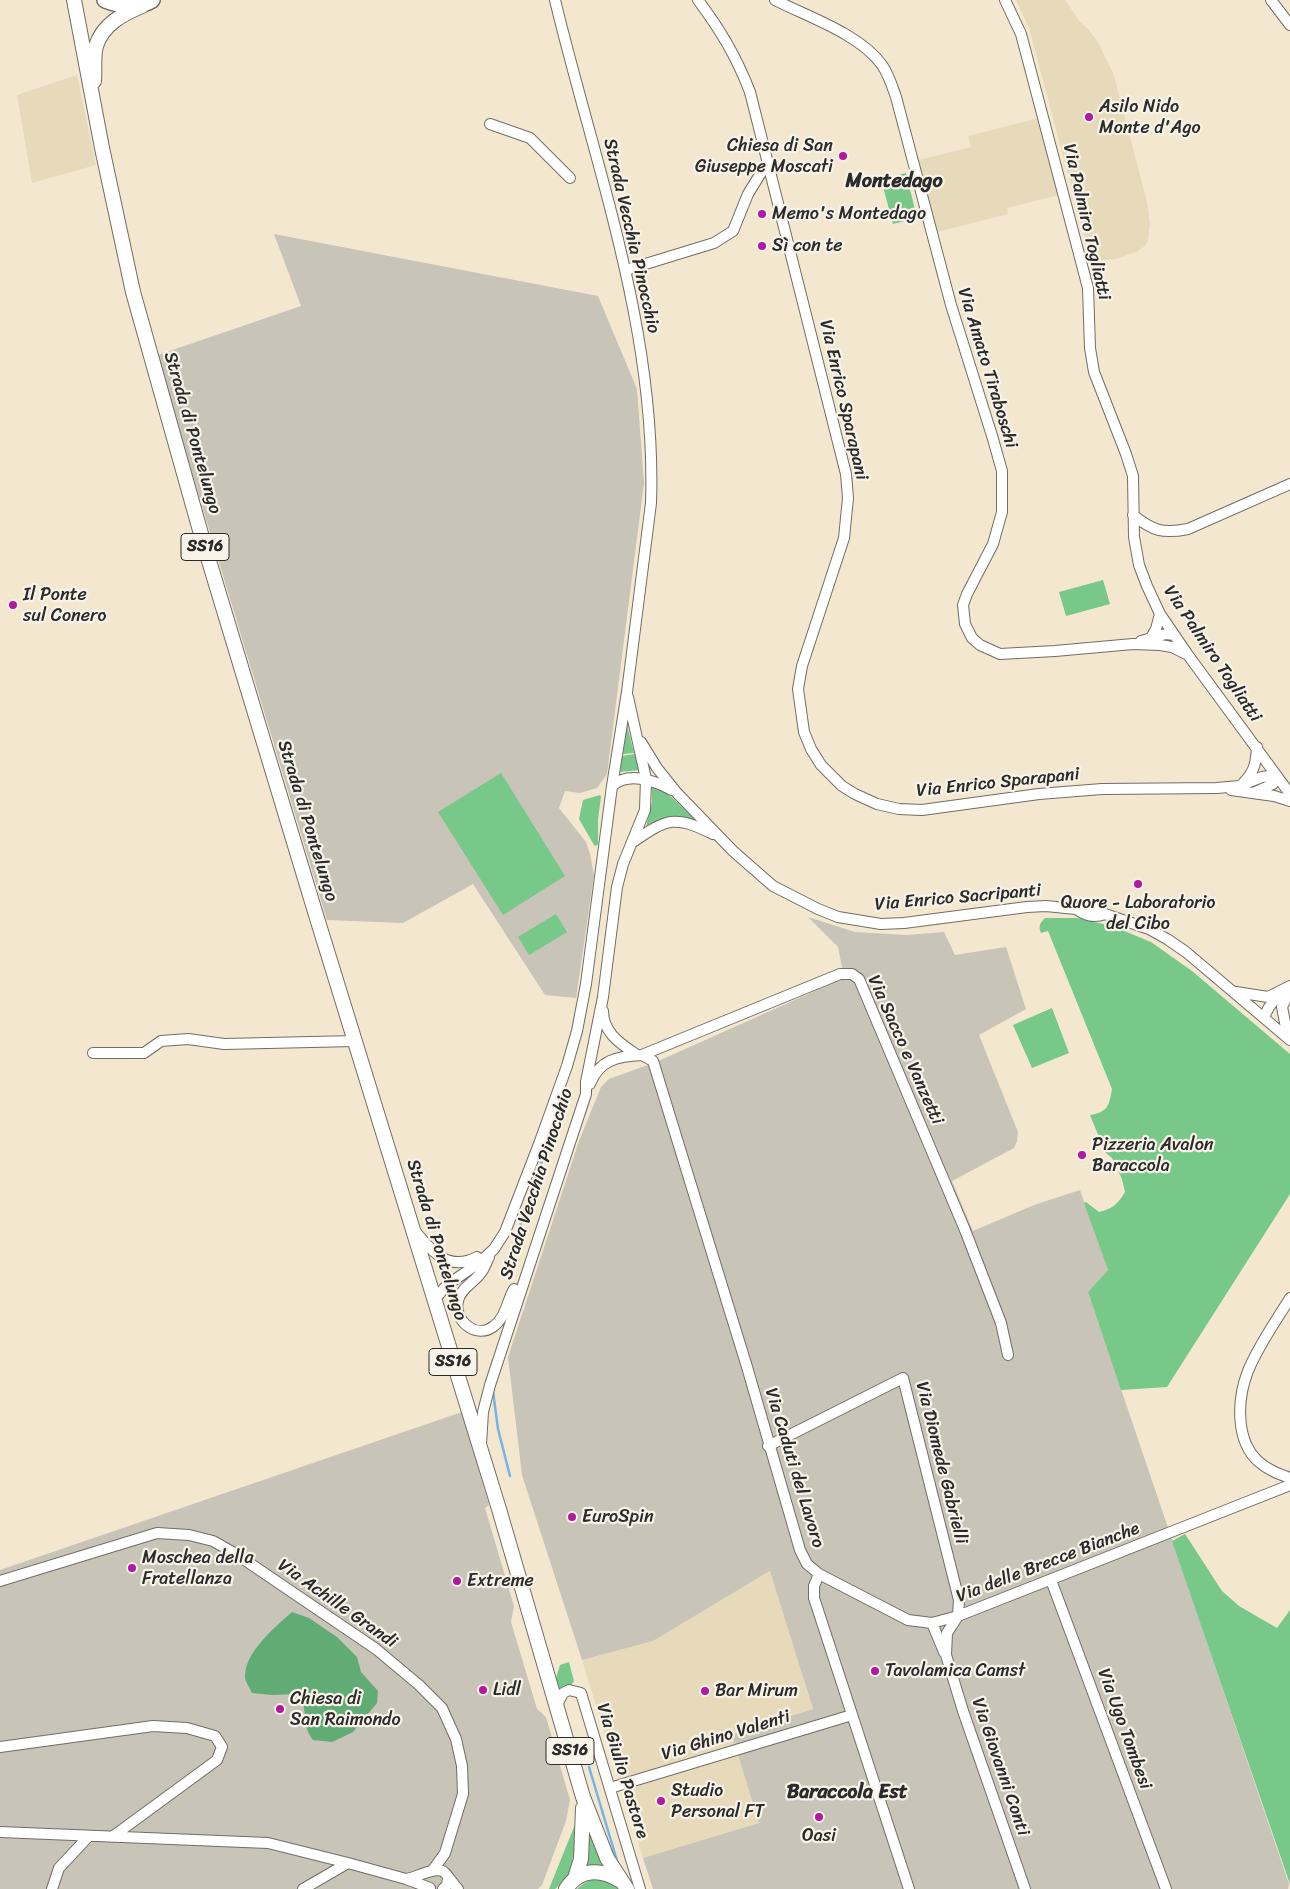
<!DOCTYPE html>
<html>
<head>
<meta charset="utf-8">
<style>
  body { margin:0 }
  canvas { display:block; background:#f3e7d0 }
</style>
</head>
<body>
<canvas width="1290" height="1889"></canvas>
<script>
const ctx = document.querySelector('canvas').getContext('2d');
ctx.lineJoin = 'round';
function paint(path, color) { ctx.fillStyle = color; ctx.fill(path, 'evenodd'); }
function stroke(path, color, width, dash) { ctx.strokeStyle = color; ctx.lineWidth = width; ctx.lineCap = dash ? 'butt' : 'round'; ctx.setLineDash(dash || []); ctx.stroke(path); }
function drawText(font, color, halo, rows, align = 'center') {
  ctx.font = font + ' Sriracha,sans-serif'; ctx.lineWidth = 4.5; ctx.setLineDash([]); ctx.textBaseline = 'middle'; ctx.strokeStyle = halo; ctx.fillStyle = color; for (const [text, x, y, turn = 0] of rows) {
    ctx.save(); ctx.translate(x, y); ctx.rotate((+turn || 0) * Math.PI / 180); ctx.textAlign = isNaN(turn) ? turn : align; if (halo) ctx.strokeText(text, 0, 0); ctx.fillText(text, 0, 0); ctx.restore();
  }
}
paint(new Path2D(`
  M 1016,0 L 1065,0 L 1080,22 L 1088,29 L 1098,42 L 1106,59 L 1114,75 L 1147,202 L 1150,223 L 1148,240 L 1145,246 L 1136,252 L 1116,259 L 1091,261 L 1029,28 Z
  M 77,75 L 96,165 L 32,183 L 17,95 Z
  M 1039,118 L 1059,195 L 1007,208 L 1008,214 L 937,232 L 918,160 L 971,147 L 968,136 Z
  M 771,1571 L 813,1710 L 759,1823 L 643,1858 L 582,1660 L 653,1641 Z`), '#e6daba');
paint(new Path2D(`
  M 274,234 L 598,296 L 637,389 L 644,483 L 607,774 L 597,788 L 580,793 L 565,791 L 559,808 L 586,842 L 590,854 L 594,875 L 576,998 L 545,995 L 473,884 L 403,923 L 327,920 L 173,410 L 158,355 L 301,306 Z
  M 808,917 L 855,932 L 907,935 L 944,932 L 955,955 L 1006,947 L 1026,1009 L 979,1035 L 1018,1132 L 1017,1141 L 1014,1148 L 952,1181 L 973,1231 L 1034,1205 L 1080,1190 L 1108,1270 L 1088,1292 L 1289,1884 L 1288,1889 L 653,1889 L 643,1858 L 759,1823 L 732,1735 L 813,1709 L 770,1571 L 653,1641 L 582,1660 L 522,1475 L 508,1357 L 579,1141 L 601,1087 L 609,1079 L 656,1062 L 844,978 L 838,947 Z
  M 462,1412 L 489,1505 L 485,1508 L 514,1606 L 511,1622 L 537,1709 L 546,1717 L 570,1800 L 566,1821 L 542,1885 L 538,1889 L 0,1889 L 0,1570 Z`), '#c8c4b8');
paint(new Path2D(`
  M 906,173 L 917,218 L 893,224 L 881,179 Z
  M 1103,580 L 1110,604 L 1066,616 L 1059,592 Z
  M 627,725 L 634,753 L 623,754 Z
  M 635,754 L 640,770 L 620,772 L 622,756 Z
  M 501,773 L 565,876 L 503,915 L 438,812 Z
  M 652,786 L 666,792 L 696,820 C 677,816 663,816 646,827 L 652,802 Z
  M 600,795 L 601,797 L 598,819 L 598,844 L 596,846 L 594,845 L 579,819 L 583,800 Z
  M 556,914 L 567,932 L 529,955 L 518,937 Z
  M 1045,918 L 1077,918 L 1112,926 L 1151,942 L 1192,971 L 1290,1054 L 1290,1194 L 1167,1387 L 1121,1390 L 1088,1292 L 1108,1270 L 1084,1203 L 1086,1202 L 1099,1212 C 1112,1209 1118,1204 1125,1192 L 1122,1179 L 1112,1158 L 1105,1152 L 1090,1115 C 1108,1112 1109,1106 1112,1089 L 1048,931 L 1041,933 C 1038,926 1040,923 1045,918 Z
  M 1052,1008 L 1069,1053 L 1032,1068 L 1013,1025 Z
  M 1185,1534 L 1222,1591 L 1239,1606 L 1277,1628 L 1290,1610 L 1290,1884 L 1172,1541 Z
  M 569,1662 L 574,1681 L 571,1685 L 560,1691 L 556,1678 L 560,1665 Z
  M 576,1822 L 576,1841 L 569,1877 L 555,1889 L 549,1889 Z
  M 588,1825 L 604,1866 L 587,1867 L 584,1865 Z
  M 591,1880 C 602,1879 610,1881 618,1889 L 577,1889 L 583,1884 Z`), '#77c889');
paint(new Path2D(`
  M 292,1612 L 309,1618 L 337,1637 L 357,1657 L 361,1672 L 378,1691 L 377,1703 L 353,1732 L 332,1742 L 313,1740 C 300,1723 310,1712 298,1694 L 272,1695 L 252,1693 C 250,1688 244,1680 245,1675 C 246,1651 276,1626 292,1612 Z`), '#61ac75');
stroke(new Path2D(`
  M 538,1172 L 559,1113
  M 507,1264 L 530,1197
  M 493,1391 L 498,1429 L 510,1476
  M 589,1767 L 618,1864`), '#75b4e8', 2.5);
const minor = new Path2D(`
  M 698,0 C 721,31 736,56 750,92 L 846,474 L 848,498 L 844,538 L 802,666 L 798,689 L 804,732 L 811,749 L 821,765 L 842,786 L 855,794 L 877,804 L 899,809 L 922,810 L 1039,794 L 1102,789 L 1217,788 L 1239,786 L 1262,777 L 1276,775
  M 775,0 C 808,17 860,34 882,65 C 889,75 892,86 896,97 L 951,305 L 993,439 L 1002,471 L 1002,512 L 993,544 L 967,594 L 963,605 L 965,624 L 972,638 L 980,645 L 1000,654 L 1055,651 L 1133,644 L 1160,645 L 1172,647 L 1188,655
  M 1005,0 L 1021,34 L 1088,288 L 1090,348 L 1094,372 L 1126,454 L 1133,476 L 1134,537 L 1139,565 L 1147,586 L 1160,614 L 1188,655 L 1290,794
  M 1271,0 L 1290,25
  M 490,124 L 530,138 L 570,178
  M 626,270 L 714,243 L 733,231 L 748,194 L 767,163
  M 1133,515 C 1153,531 1163,534 1188,529 L 1290,484
  M 1151,638 L 1156,629 L 1160,614
  M 1141,641 L 1166,634 L 1174,635
  M 641,742 L 657,768 L 677,793 L 733,851 L 773,886 L 818,909 L 838,917 L 881,924 L 904,923 L 1027,907 L 1046,906 L 1076,909 L 1092,906 L 1100,909 L 1105,914 L 1149,929 L 1167,939 L 1186,952 L 1290,1040
  M 1244,782 C 1255,771 1256,762 1257,747
  M 612,786 C 629,771 653,780 672,790
  M 1231,790 L 1274,796 L 1290,801
  M 1253,793 L 1273,784 L 1276,775
  M 633,842 C 668,818 674,815 713,834
  M 1076,909 C 1086,916 1094,918 1105,914
  M 1236,992 L 1268,997 L 1290,986
  M 603,1011 C 603,1033 621,1044 637,1055
  M 1264,1017 L 1269,1007 L 1280,993
  M 1288,1038 L 1282,1007 L 1290,990
  M 93,1053 L 144,1053 L 161,1041 L 188,1039 L 224,1044 L 355,1041
  M 642,1055 L 653,1061 L 747,1367 L 800,1550 L 807,1564 L 819,1574 L 908,1620 L 932,1623 L 958,1616 L 1290,1485
  M 590,1084 C 599,1060 618,1056 642,1055 L 840,974 L 852,974 L 859,979 L 965,1230 L 1001,1323 L 1008,1355
  M 415,1231 C 432,1252 449,1272 477,1257
  M 489,1257 C 486,1263 484,1270 480,1274 C 473,1283 460,1289 458,1301 C 453,1321 477,1340 494,1326 C 506,1317 507,1301 514,1289
  M 1290,1298 C 1276,1321 1258,1346 1248,1371 C 1237,1399 1235,1441 1259,1462 C 1268,1470 1279,1474 1290,1478
  M 435,1299 L 447,1285 L 479,1263 L 494,1249 L 505,1232 L 539,1144 L 567,1066 L 577,1031 L 586,984 L 612,786 L 627,692 L 651,503 C 657,330 595,166 555,0
  M 481,1444 L 483,1412 L 490,1385 L 586,1094 L 586,1082 L 603,997 L 617,887 L 623,864 L 645,810 L 646,779 L 628,697
  M 768,1446 L 903,1378 L 959,1600 L 958,1616 L 947,1633 L 946,1655 L 963,1711 L 1025,1889
  M 819,1574 L 814,1586 L 814,1598 L 909,1889
  M 1051,1580 L 1166,1889
  M 0,1581 L 157,1533 L 189,1535 L 213,1541 L 236,1554 L 376,1649 L 419,1685 L 442,1708 L 456,1739 L 462,1766 L 463,1794 L 445,1853 L 433,1870
  M 932,1623 L 944,1652
  M 557,1705 L 563,1693 L 569,1690 L 581,1693 L 640,1889
  M 0,1747 L 153,1726 L 187,1728 L 215,1736 L 222,1747 L 217,1760 L 112,1837
  M 610,1788 L 852,1715
  M 0,1832 L 268,1843 L 348,1863 L 406,1879 L 430,1888
  M 407,1879 C 417,1877 438,1865 445,1873 C 450,1878 453,1884 458,1889
  M 52,1889 L 59,1868 L 89,1836
  M 303,1889 L 348,1863
  M 443,1889 L 447,1885 L 448,1878`);
const major = new Path2D(`
  M 74,0 L 102,148 L 133,292 L 203,541 L 316,915 L 499,1509 L 583,1797 L 607,1858 L 627,1889
  M 94,81 C 95,70 93,56 96,46 C 103,24 123,14 142,6
  M 575,1878 L 581,1859 L 583,1808
  M 566,1889 C 579,1869 600,1868 619,1880`);
const highway = new Path2D(`
  M 105,0 C 120,6 139,8 152,0`);
stroke(minor, '#716d65', 12);
stroke(major, '#716d65', 16);
stroke(highway, '#716d65', 18);
stroke(minor, '#fff', 10);
stroke(major, '#fff', 14);
stroke(highway, '#fff', 15);
for (const [x, y, r, color] of [
  [1089,117,5,"#b5179e"],
  [843,156,5,"#b5179e"],
  [762,214,5,"#b5179e"],
  [762,246,5,"#b5179e"],
  [13,605,5,"#b5179e"],
  [1138,884,5,"#b5179e"],
  [1082,1155,5,"#b5179e"],
  [572,1517,5,"#b5179e"],
  [132,1568,5,"#b5179e"],
  [457,1581,5,"#b5179e"],
  [875,1671,5,"#b5179e"],
  [483,1690,5,"#b5179e"],
  [705,1691,5,"#b5179e"],
  [280,1709,5,"#b5179e"],
  [661,1801,5,"#b5179e"],
  [819,1817,5,"#b5179e"]
]) { const dot = new Path2D(); dot.arc(x, y, r, 0, 2 * Math.PI); ctx.fillStyle = color; ctx.fill(dot); stroke(dot, '#f7f3e8', 2); }
for (const [x, y, w] of [
  [205,547,48],
  [453,1362,48],
  [570,1751,48]
]) { const box = new Path2D(); box.roundRect(x - w / 2, y - 13.5, w, 27, 4); ctx.fillStyle = '#f7f3e8'; ctx.fill(box); stroke(box, '#2b2b2b', 1); }
drawText('bold 16px', '#2b2b2b', null, [
  ["SS16",205,547],
  ["SS16",453,1362],
  ["SS16",570,1751]
]);
drawText('18px', '#2b2b2b', '#f7f3e8', [
  ["Asilo Nido",1099,107],
  ["Monte d'Ago",1099,128],
  ["Chiesa di San",833,146,"right"],
  ["Giuseppe Moscati",833,167,"right"],
  ["Memo's Montedago",772,214],
  ["Sì con te",772,246],
  ["Il Ponte",23,595],
  ["sul Conero",23,616],
  ["Quore - Laboratorio",1138,903,"center"],
  ["del Cibo",1138,924,"center"],
  ["Pizzeria Avalon",1092,1145],
  ["Baraccola",1092,1166],
  ["EuroSpin",582,1517],
  ["Moschea della",142,1558],
  ["Fratellanza",142,1579],
  ["Extreme",467,1581],
  ["Tavolamica Camst",885,1671],
  ["Lidl",493,1690],
  ["Bar Mirum",715,1691],
  ["Chiesa di",290,1699],
  ["San Raimondo",290,1720],
  ["Studio",671,1791],
  ["Personal FT",671,1812],
  ["Oasi",819,1836,"center"]
], 'left');
drawText('18px', '#2b2b2b', '#f7f3e8', [
  ["Via Palmiro Togliatti",1086,222,77],
  ["Strada Vecchia Pinocchio",631,236,77],
  ["Via Amato Tiraboschi",987,368,73],
  ["Via Enrico Sparapani",843,400,77],
  ["Strada di Pontelungo",192,433,74],
  ["Via Palmiro Togliatti",1212,654,56],
  ["Via Enrico Sparapani",998,783,-6],
  ["Strada di Pontelungo",307,821,73],
  ["Via Enrico Sacripanti",958,898,-5],
  ["Via Sacco e Vanzetti",905,1050,66],
  ["Strada Vecchia Pinocchio",537,1184,-72],
  ["Strada di Pontelungo",436,1240,73],
  ["Via Diomede Gabrielli",941,1463,76],
  ["Via Caduti del Lavoro",794,1468,73],
  ["Via delle Brecce Bianche",1048,1563,-21],
  ["Via Achille Grandi",337,1604,35],
  ["Via Ugo Tombesi",1124,1729,70],
  ["Via Ghino Valenti",726,1736,-17],
  ["Via Giovanni Conti",1000,1767,71],
  ["Via Giulio Pastore",622,1771,73]
]);
drawText('bold 20px', '#2b2b2b', '#f7f3e8', [
  ["Montedago",894,182],
  ["Baraccola Est",847,1793]
]);
</script>
</body>
</html>
